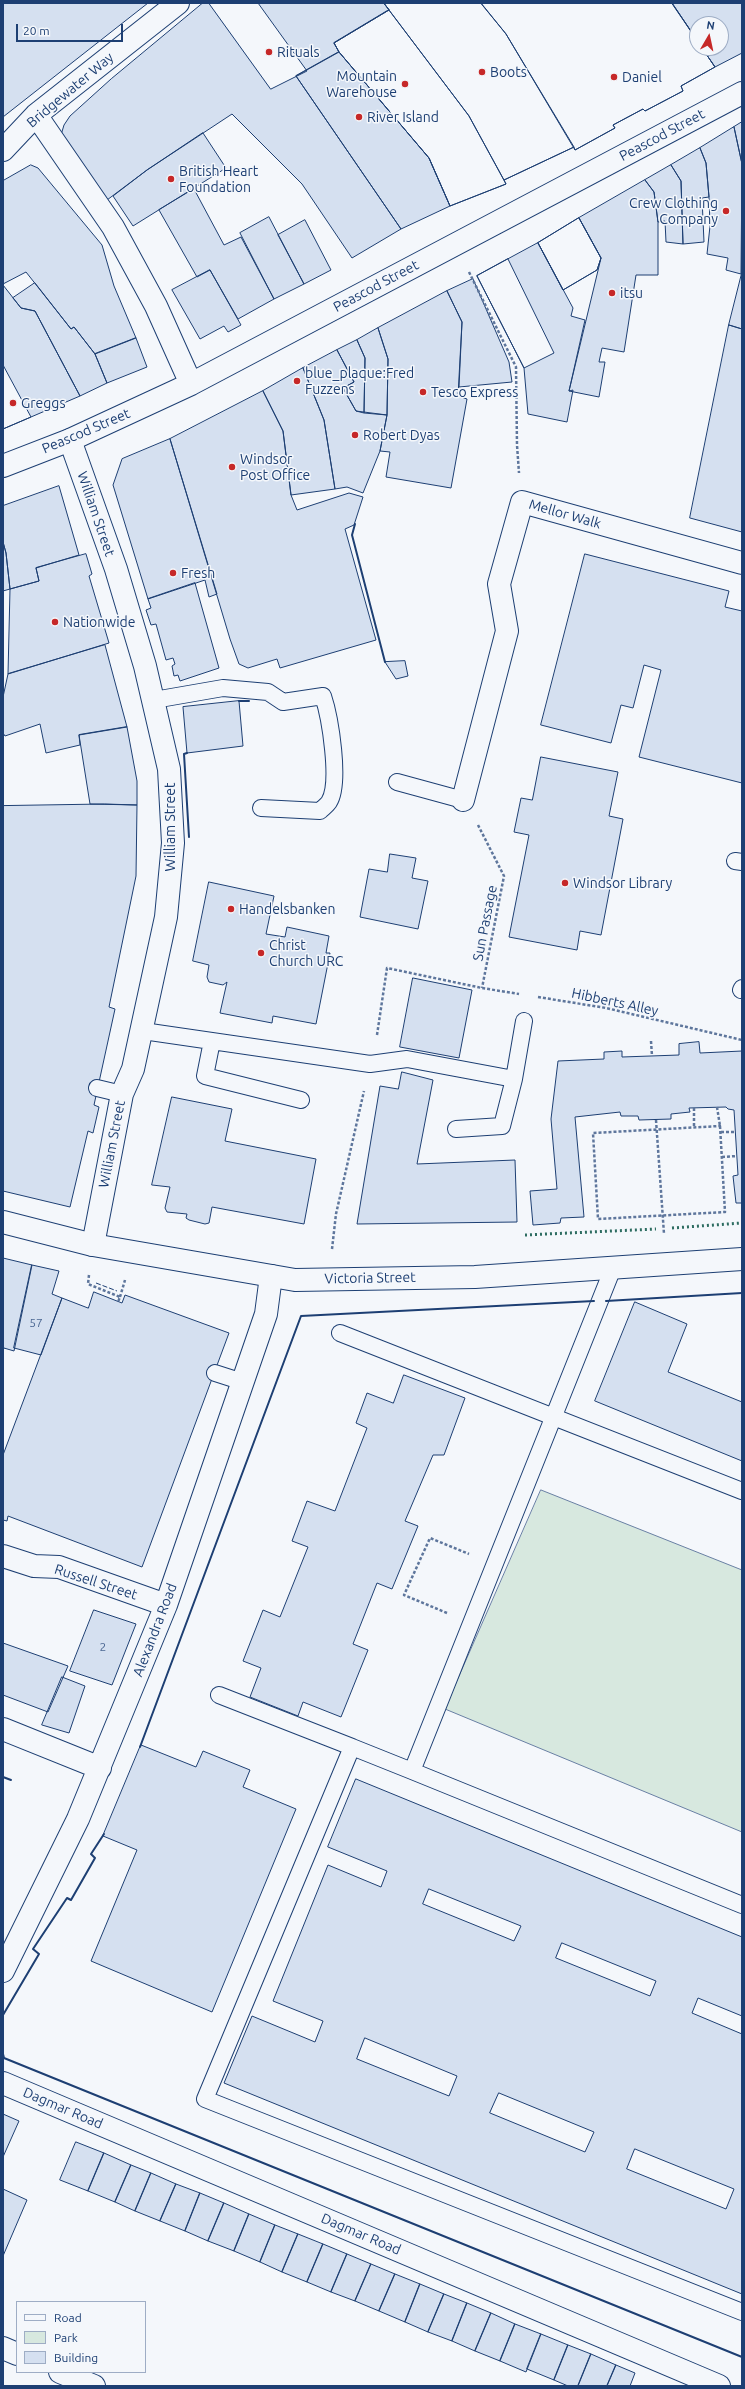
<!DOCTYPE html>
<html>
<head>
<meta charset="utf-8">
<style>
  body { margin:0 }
  #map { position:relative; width:745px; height:2389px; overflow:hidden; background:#f4f7fb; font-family:Ubuntu,sans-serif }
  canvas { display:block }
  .frame { position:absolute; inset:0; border:4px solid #1d3f73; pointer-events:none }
  .legend { position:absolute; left:16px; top:2301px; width:130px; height:72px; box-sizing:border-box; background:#f4f7fb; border:1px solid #9eadc5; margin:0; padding:5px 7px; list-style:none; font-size:12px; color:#1d3f73 }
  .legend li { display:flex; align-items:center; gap:8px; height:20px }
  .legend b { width:20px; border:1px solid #9eadc5 }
  .north { position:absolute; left:689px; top:16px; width:40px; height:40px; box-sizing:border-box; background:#f4f7fb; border:1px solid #9eadc5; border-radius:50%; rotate:9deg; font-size:11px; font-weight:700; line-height:16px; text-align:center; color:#1d3f73 }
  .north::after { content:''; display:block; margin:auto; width:14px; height:18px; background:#c62828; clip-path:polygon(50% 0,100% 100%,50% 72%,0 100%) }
  .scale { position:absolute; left:16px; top:24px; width:107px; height:18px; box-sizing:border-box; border:2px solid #1d3f73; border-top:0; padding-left:5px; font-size:12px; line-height:14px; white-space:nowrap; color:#1d3f73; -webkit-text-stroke:3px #f4f7fb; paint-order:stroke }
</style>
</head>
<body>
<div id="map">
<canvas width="745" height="2389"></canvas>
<div class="frame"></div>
<ul class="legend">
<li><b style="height:5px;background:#f4f7fb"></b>Road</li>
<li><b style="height:11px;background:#d7e8df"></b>Park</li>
<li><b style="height:11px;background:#d5e0f0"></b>Building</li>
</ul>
<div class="north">N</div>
<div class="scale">20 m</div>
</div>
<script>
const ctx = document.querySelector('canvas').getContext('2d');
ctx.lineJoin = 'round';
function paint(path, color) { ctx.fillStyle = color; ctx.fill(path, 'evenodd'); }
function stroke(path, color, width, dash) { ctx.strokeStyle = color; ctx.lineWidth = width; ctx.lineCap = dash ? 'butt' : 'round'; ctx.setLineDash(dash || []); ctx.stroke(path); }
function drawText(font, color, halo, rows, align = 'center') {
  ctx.font = font + ' Ubuntu,sans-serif'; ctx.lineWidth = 3; ctx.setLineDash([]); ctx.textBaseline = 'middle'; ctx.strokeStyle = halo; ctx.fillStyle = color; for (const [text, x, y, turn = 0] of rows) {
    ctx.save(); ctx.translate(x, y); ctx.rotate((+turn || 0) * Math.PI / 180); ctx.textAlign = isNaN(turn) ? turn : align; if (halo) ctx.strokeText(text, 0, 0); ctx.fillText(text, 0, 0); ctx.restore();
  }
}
const green = new Path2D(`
  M 541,1490 L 742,1570 L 742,1832 L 445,1709 Z`);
paint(green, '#d7e8df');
stroke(green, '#687fa3', 1);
const building = new Path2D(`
  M 3,3 L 148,3 L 3,117 Z
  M 203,3 L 384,3 L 389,10 L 334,43 L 339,52 L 296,76 L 401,229 L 352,258 L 302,184 L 232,114 L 147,170 L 103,203 L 61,135 L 64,125 L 70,116 L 111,79 Z
  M 209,3 L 258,3 L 307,71 L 271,89 Z
  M 384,3 L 672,3 L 697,40 L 697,48 L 702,48 L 715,67 L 681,86 L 683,91 L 645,111 L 643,109 L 613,125 L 615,128 L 575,150 L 574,147 L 504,180 L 506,184 L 450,206 L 429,158 L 339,52 L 334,43 L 389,10 Z
  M 384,3 L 481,3 L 506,34 L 574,147 L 504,180 L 469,116 Z
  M 481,3 L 672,3 L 697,40 L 697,48 L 702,48 L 715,67 L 681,86 L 683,91 L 645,111 L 643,109 L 613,125 L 615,128 L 575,150 L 506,34 Z
  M 672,3 L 742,3 L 742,53 L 715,67 L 702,48 L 721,48 L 721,24 L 697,24 L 697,40 Z
  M 389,10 L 469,116 L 506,184 L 450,206 L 429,158 L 339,52 L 334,43 Z
  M 339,52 L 429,158 L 450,206 L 401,229 L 296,76 Z
  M 742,122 L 742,164 L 734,127 Z
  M 734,127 L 742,164 L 741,274 L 726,270 L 728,258 L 707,254 L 710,226 L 709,197 L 706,163 L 700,148 Z
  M 203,133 L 226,168 L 133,226 L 113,196 L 147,170 Z
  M 700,148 L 706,163 L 709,197 L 702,198 L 704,242 L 683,244 L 681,181 L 671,165 Z
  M 31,165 L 38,168 L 102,245 L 114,286 L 136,338 L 95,354 L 74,327 L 71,329 L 26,272 L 3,284 L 3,181 Z
  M 671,165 L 681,181 L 683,244 L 666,242 L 665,221 L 658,222 L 654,192 L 645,180 Z
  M 645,180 L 654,192 L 658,222 L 658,275 L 636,275 L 624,352 L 602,348 L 599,362 L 605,362 L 599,397 L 569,391 L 601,258 L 579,218 Z
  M 194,189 L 224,245 L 241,237 L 274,299 L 238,319 L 210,270 L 197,277 L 159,210 Z
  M 269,217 L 304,284 L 274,299 L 240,233 Z
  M 579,218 L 601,258 L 597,270 L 563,290 L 538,243 Z
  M 579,218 L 601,258 L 597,270 L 563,290 L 538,243 Z
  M 305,220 L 331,270 L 304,284 L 278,235 Z
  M 538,243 L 573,308 L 571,316 L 585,320 L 569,391 L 573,390 L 567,422 L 528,414 L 524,368 L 477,276 Z
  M 508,259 L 554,353 L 524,368 L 477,276 Z
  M 210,270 L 241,325 L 228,332 L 224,326 L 200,339 L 172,290 Z
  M 742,272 L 742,329 L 729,325 Z
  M 473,279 L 509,362 L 512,382 L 459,387 L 462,322 L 447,291 Z
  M 35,283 L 71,329 L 74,327 L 95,354 L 107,383 L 80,396 L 35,311 L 21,308 L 13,298 Z
  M 3,285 L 21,308 L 35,311 L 80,396 L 3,429 Z
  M 447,291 L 462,322 L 458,396 L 467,399 L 451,488 L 386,477 L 390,452 L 380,451 L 387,415 L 388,359 L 378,328 Z
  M 729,325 L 742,329 L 742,532 L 690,518 Z
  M 378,328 L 388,359 L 387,415 L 364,413 L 365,358 L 357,340 Z
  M 136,338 L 147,367 L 107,383 L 95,354 Z
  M 357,340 L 365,358 L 364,413 L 356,411 L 343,388 L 354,382 L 337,350 Z
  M 337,350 L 354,382 L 343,388 L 356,411 L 387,415 L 380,451 L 363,493 L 347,487 L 335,489 L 324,420 L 303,368 Z
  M 3,365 L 31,417 L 3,429 Z
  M 303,368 L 324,420 L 335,489 L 291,495 L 283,431 L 263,391 Z
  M 263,391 L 283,431 L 291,495 L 297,510 L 349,493 L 363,497 L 354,525 L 345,529 L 376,640 L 280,668 L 277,659 L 248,668 L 239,664 L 230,639 L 170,439 Z
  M 170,439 L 217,594 L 209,597 L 205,580 L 148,599 L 113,485 L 122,459 Z
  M 59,486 L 79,555 L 36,568 L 39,581 L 10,589 L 6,553 L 3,542 L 3,506 Z
  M 3,542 L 6,553 L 10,589 L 3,591 Z
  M 86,554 L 92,574 L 89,576 L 109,643 L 8,674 L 10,589 L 39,581 L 36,568 Z
  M 585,554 L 729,591 L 725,607 L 742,611 L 742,783 L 639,757 L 661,670 L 644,665 L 633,708 L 621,705 L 611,743 L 541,725 Z
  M 195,583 L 219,668 L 180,681 L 178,675 L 174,676 L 172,666 L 175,664 L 173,658 L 166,660 L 156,624 L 151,625 L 146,610 L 151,608 L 148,599 Z
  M 105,645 L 127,727 L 79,735 L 80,745 L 46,753 L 40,724 L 5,736 L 3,733 L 3,697 L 8,674 Z
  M 405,661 L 408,676 L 396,679 L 385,662 Z
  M 239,701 L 243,746 L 187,753 L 183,707 Z
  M 127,727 L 137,781 L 137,805 L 90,804 L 79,735 Z
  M 541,757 L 618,772 L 609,816 L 623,819 L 601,935 L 580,931 L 577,950 L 509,937 L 529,835 L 514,832 L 521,798 L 532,800 Z
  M 105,804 L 137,805 L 136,876 L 109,1007 L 115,1009 L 94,1105 L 99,1107 L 93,1133 L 88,1131 L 70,1207 L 3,1191 L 3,806 Z
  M 390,854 L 416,858 L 412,878 L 428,881 L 418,929 L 360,917 L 369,869 L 387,872 Z
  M 209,882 L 274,896 L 266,934 L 285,937 L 287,927 L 329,936 L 326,953 L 330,953 L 316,1024 L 273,1016 L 272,1023 L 220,1013 L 227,982 L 223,985 L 209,982 L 207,977 L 209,965 L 193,961 Z
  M 413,978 L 472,990 L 459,1058 L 400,1047 Z
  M 699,1042 L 700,1053 L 742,1051 L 742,1203 L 736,1203 L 733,1176 L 738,1175 L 734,1110 L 728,1109 L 726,1107 L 689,1108 L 690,1112 L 671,1114 L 671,1119 L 639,1120 L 638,1116 L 621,1116 L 620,1112 L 575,1117 L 584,1217 L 561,1218 L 560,1223 L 533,1225 L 530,1191 L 557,1189 L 551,1119 L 558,1061 L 604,1059 L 604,1052 L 622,1051 L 622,1057 L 679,1055 L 679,1044 Z
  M 402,1072 L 433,1080 L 417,1164 L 515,1160 L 517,1222 L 357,1224 L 380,1086 L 398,1089 Z
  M 172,1097 L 232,1109 L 225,1141 L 316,1159 L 304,1224 L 212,1207 L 209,1223 L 205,1224 L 189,1220 L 186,1218 L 187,1214 L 167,1212 L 165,1208 L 170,1187 L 152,1185 Z
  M 3,1258 L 32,1265 L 14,1351 L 4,1348 L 3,1351 Z
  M 32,1265 L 59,1271 L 52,1294 L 62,1298 L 41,1355 L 14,1348 Z
  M 94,1292 L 122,1303 L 125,1295 L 229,1333 L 142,1567 L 8,1516 L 7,1521 L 3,1520 L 3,1455 L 62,1298 L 88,1308 Z
  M 635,1302 L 687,1324 L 668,1372 L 742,1402 L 742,1461 L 595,1401 Z
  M 404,1375 L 465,1398 L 444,1455 L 433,1455 L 405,1521 L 418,1526 L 392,1589 L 377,1583 L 353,1644 L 368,1650 L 341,1717 L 303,1702 L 298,1716 L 250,1697 L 261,1668 L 243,1661 L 263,1610 L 280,1617 L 308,1547 L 292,1541 L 307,1501 L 335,1511 L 367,1428 L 356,1423 L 367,1393 L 393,1403 Z
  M 94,1610 L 136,1624 L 112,1685 L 70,1671 Z
  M 3,1643 L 68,1666 L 48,1712 L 3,1695 Z
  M 62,1677 L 85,1686 L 69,1733 L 42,1725 Z
  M 141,1745 L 196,1767 L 203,1751 L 250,1770 L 243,1787 L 296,1809 L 212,2012 L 91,1961 L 137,1850 L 103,1836 Z
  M 356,1779 L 742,1937 L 742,2016 L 698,1998 L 692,2013 L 742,2034 L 742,2294 L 224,2083 L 252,2016 L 315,2042 L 323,2021 L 273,2001 L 328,1865 L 381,1887 L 387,1871 L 328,1847 ZM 429,1889 L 521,1926 L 514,1941 L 423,1904 ZM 562,1943 L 656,1981 L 650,1996 L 556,1958 ZM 365,2038 L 457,2076 L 449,2096 L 357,2059 ZM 499,2093 L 594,2132 L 585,2152 L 490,2113 ZM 635,2149 L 734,2189 L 726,2209 L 627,2169 Z
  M 3,2114 L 19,2121 L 3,2157 Z
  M 76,2142 L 104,2153 L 88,2191 L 60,2180 Z
  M 104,2153 L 131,2165 L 115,2202 L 88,2191 Z
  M 131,2165 L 151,2173 L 135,2211 L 115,2202 Z
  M 151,2173 L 176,2184 L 160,2221 L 135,2211 Z
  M 176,2184 L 200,2193 L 185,2231 L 160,2221 Z
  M 3,2189 L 27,2200 L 3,2256 Z
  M 200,2193 L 224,2203 L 208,2241 L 185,2231 Z
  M 224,2203 L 249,2214 L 234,2251 L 208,2241 Z
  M 249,2214 L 275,2225 L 260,2262 L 234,2251 Z
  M 275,2225 L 298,2234 L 282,2272 L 260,2262 Z
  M 298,2234 L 323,2244 L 307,2282 L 282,2272 Z
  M 323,2244 L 347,2254 L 331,2292 L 307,2282 Z
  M 347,2254 L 371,2264 L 355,2301 L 331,2292 Z
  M 371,2264 L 395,2274 L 379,2311 L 355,2301 Z
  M 395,2274 L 420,2284 L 405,2322 L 379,2311 Z
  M 420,2284 L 444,2294 L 428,2332 L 405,2322 Z
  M 444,2294 L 467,2303 L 452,2341 L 428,2332 Z
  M 467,2303 L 491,2313 L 475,2351 L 452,2341 Z
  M 491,2313 L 515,2324 L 500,2361 L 475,2351 Z
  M 515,2324 L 541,2334 L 526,2372 L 500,2361 Z
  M 541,2334 L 568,2345 L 554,2380 L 527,2369 Z
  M 568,2345 L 591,2354 L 578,2386 L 568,2386 L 554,2380 Z
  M 591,2354 L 616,2365 L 607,2386 L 578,2386 Z
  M 616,2365 L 635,2373 L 630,2386 L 607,2386 Z`);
paint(building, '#d5e0f0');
stroke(building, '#1d3f73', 1);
const service = new Path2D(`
  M 154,700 L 223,688 L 268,692 L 283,702 L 323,696 C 330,717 341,783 329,802 C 327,805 323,808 320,811 L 261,808
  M 397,782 L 463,800
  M 735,861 L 742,862
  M 741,990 L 742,988
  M 143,1031 L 370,1064 L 407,1059 L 514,1079
  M 212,1041 L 205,1076 L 301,1100
  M 97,1088 L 122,1094
  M 456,1129 L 502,1126 L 514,1079 L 524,1021
  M 613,1268 L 412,1771 L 742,1905
  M 340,1333 L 742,1491
  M 215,1373 L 243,1382
  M 219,1695 L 352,1747
  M 412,1771 L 352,1747 L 205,2099 L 742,2312`);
const pedestrian = new Path2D(`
  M 36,115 L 113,227 L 156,306 L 191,384
  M 3,150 L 36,115 L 178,3
  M 3,466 L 70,440 L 191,384 L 742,93`);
const minor = new Path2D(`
  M 70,440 L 116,569 L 145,666 L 169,769 L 173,843 L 166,917 L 133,1069 L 122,1094 L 93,1245
  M 463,800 L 507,631 L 499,584 L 522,502 L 742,563
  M 3,1556 L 34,1566 L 59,1567 L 166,1605
  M 3,1729 L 100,1768
  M 3,1971 L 78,1819 L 166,1605 L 266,1314 L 271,1276
  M 3,2083 L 719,2386
  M 3,2348 L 17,2354
  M 60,2372 L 94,2386`);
const tertiary = new Path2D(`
  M 3,1222 L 93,1245 L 295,1280 L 475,1277 L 742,1259`);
stroke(service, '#1d3f73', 18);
stroke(pedestrian, '#1d3f73', 24);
stroke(minor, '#1d3f73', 24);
stroke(tertiary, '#1d3f73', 24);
stroke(new Path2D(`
  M 469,272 L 516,367 L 517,445 L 519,473
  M 478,825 L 504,876 L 482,988
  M 538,997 L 606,1008 L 742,1040
  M 377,1035 L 387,968 L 482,988 L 519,994
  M 651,1041 L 652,1056
  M 717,1107 L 720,1126
  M 694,1108 L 694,1127
  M 656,1120 L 664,1234
  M 720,1126 L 725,1212 L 598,1219 L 593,1133 Z
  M 721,1132 L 735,1132
  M 722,1157 L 737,1156
  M 332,1249 L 336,1214 L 364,1091
  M 89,1275 L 88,1284 L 120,1297 L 118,1302
  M 120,1297 L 125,1280
  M 447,1613 L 404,1595 L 430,1538 L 469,1554`), '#5e769c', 2.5, [3, 2]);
stroke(service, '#f4f7fb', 16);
stroke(pedestrian, '#f4f7fb', 22);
stroke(minor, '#f4f7fb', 22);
stroke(tertiary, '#f4f7fb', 22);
stroke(new Path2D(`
  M 672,1228 L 742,1223
  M 525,1235 L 656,1229`), '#2c6c60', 3, [2, 3]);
stroke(new Path2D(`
  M 96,1283 L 117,1291`), '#1d3f73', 1, [5, 2]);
stroke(new Path2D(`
  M 355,524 L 352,535 L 385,662
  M 239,701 L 249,701
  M 187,753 L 184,754 L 189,837
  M 606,1301 L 742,1293
  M 140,1747 L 301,1316 L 594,1301
  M 3,1777 L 11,1780
  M 3,2015 L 39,1954 L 33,1949 L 67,1898 L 71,1900 L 95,1858 L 91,1854 L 104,1834
  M 3,2054 L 4,2058 L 742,2357`), '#1d3f73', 2);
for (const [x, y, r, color] of [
  [269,52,4,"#c62828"],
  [482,72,4,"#c62828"],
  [614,77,4,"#c62828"],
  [405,84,4,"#c62828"],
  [359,117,4,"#c62828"],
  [171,179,4,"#c62828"],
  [726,211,4,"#c62828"],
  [612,293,4,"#c62828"],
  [297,381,4,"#c62828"],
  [423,392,4,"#c62828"],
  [13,403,4,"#c62828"],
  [355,435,4,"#c62828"],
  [232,467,4,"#c62828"],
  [173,573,4,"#c62828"],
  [55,622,4,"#c62828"],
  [565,883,4,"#c62828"],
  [231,909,4,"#c62828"],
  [261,953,4,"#c62828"]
]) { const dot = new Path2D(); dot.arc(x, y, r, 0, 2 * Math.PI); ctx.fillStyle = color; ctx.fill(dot); stroke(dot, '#f4f7fb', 1.5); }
drawText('12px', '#4b6792', null, [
  ["57",36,1323],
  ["2",103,1647]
]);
drawText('14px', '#1d3f73', '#f4f7fb', [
  ["Rituals",277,52],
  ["Boots",490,72],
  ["Mountain",397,76,"right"],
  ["Warehouse",397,92,"right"],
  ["Daniel",622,77],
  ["River Island",367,117],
  ["British Heart",179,171],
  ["Foundation",179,187],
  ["Crew Clothing",718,203,"right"],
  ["Company",718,219,"right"],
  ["itsu",620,293],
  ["blue_plaque:Fred",305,373],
  ["Fuzzens",305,389],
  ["Tesco Express",431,392],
  ["Greggs",21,403],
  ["Robert Dyas",363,435],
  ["Windsor",240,459],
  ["Post Office",240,475],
  ["Fresh",181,573],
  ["Nationwide",63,622],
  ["Windsor Library",573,883],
  ["Handelsbanken",239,909],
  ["Christ",269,945],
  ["Church URC",269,961]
], 'left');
drawText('14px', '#1d3f73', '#f4f7fb', [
  ["Bridgewater Way",70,90,-40],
  ["Peascod Street",662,135,-28],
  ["Peascod Street",376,286,-28],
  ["Peascod Street",86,431,-23],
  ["William Street",96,514,71],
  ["Mellor Walk",565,514,16],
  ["William Street",170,827,-90],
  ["Sun Passage",485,923,-79],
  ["Hibberts Alley",615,1002,12],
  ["William Street",112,1144,-79],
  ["Victoria Street",370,1278,-1],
  ["Russell Street",96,1582,18],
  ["Alexandra Road",155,1630,-69],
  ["Dagmar Road",63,2108,23],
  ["Dagmar Road",361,2234,23]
]);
</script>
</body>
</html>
